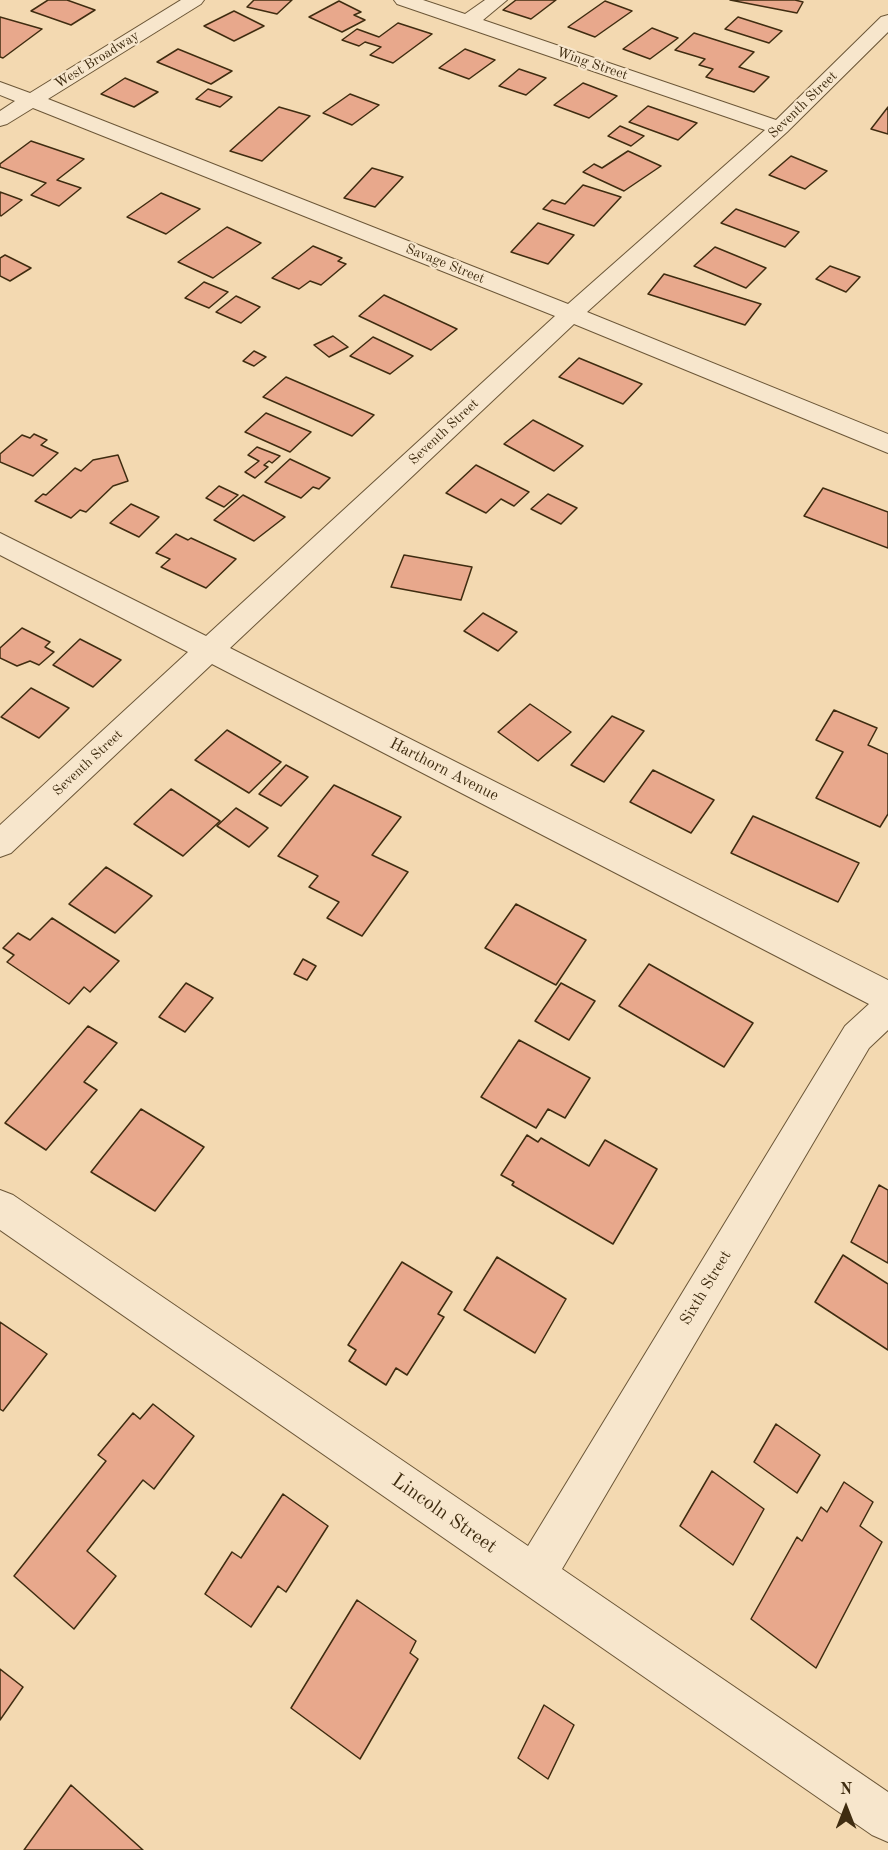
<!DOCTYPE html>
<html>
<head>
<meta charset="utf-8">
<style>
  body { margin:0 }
  #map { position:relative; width:888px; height:1850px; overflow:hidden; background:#f3d9b1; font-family:"Old Standard TT",serif }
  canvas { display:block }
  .north { position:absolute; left:816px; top:1778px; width:60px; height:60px; -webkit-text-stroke:4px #f7e6cc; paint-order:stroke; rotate:0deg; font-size:16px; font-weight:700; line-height:24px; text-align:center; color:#3f2c10 }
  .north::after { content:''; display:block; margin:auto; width:21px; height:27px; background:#3f2c10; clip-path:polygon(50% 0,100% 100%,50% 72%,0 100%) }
</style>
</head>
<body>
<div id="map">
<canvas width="888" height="1850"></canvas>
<div class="north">N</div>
</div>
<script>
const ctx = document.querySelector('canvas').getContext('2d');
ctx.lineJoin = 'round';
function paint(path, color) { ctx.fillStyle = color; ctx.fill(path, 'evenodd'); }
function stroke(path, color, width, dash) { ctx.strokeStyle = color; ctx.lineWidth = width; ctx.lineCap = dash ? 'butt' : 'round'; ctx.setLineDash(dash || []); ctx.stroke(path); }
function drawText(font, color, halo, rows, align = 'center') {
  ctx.font = font + ' "Old Standard TT",serif'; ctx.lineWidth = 4.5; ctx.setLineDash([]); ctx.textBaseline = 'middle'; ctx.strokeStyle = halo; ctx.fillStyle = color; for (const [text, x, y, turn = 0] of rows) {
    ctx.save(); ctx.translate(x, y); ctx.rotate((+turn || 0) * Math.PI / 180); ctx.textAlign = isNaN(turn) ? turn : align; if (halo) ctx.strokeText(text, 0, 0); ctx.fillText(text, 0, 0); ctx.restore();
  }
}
const building = new Path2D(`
  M 48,0 L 67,0 L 95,10 L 71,25 L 31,11 Z
  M 254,0 L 292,0 L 277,14 L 247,7 Z
  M 516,0 L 556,0 L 531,19 L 503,10 Z
  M 730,0 L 795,0 L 803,2 L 797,13 Z
  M 339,1 L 361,12 L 354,15 L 365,20 L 342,32 L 309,17 Z
  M 605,1 L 632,11 L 595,37 L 568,27 Z
  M 234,11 L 264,26 L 234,41 L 204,26 Z
  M 0,17 L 42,29 L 3,58 L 0,57 Z
  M 738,17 L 782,31 L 769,43 L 725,29 Z
  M 398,23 L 432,34 L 393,63 L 370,55 L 381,47 L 365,42 L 359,46 L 342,40 L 357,29 L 379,37 Z
  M 652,28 L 678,38 L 650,59 L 623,49 Z
  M 694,33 L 754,52 L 739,67 L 769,77 L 754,92 L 706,77 L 713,69 L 699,65 L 705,59 L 675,50 Z
  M 178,49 L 232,71 L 211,84 L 157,62 Z
  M 465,49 L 495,60 L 469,79 L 439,68 Z
  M 519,69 L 546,78 L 526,95 L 499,86 Z
  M 125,78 L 158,92 L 134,107 L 101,94 Z
  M 583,83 L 617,96 L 589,118 L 554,105 Z
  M 208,89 L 232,97 L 220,107 L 196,99 Z
  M 350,94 L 379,105 L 352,125 L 323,113 Z
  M 648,106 L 697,123 L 678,140 L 629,122 Z
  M 279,107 L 310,116 L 262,161 L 230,151 Z
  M 888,107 L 888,134 L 871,129 Z
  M 620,126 L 644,136 L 631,146 L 608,136 Z
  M 31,141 L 84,159 L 57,180 L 81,188 L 59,206 L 31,195 L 46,183 L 0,167 L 0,164 Z
  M 628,151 L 661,166 L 624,191 L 583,172 L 594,164 L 602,168 Z
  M 791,156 L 827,171 L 805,189 L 769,175 Z
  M 372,168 L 403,177 L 375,207 L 344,198 Z
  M 583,185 L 621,197 L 594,226 L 543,209 L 552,200 L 565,204 Z
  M 0,192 L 22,200 L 1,216 L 0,215 Z
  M 161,193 L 200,209 L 166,234 L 127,217 Z
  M 736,209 L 799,232 L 785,247 L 721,223 Z
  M 538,223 L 574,235 L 548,264 L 511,252 Z
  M 227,227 L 261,243 L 213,278 L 178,262 Z
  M 313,246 L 342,258 L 338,261 L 346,264 L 321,285 L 310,281 L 299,289 L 272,278 Z
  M 715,247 L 766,268 L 746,288 L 694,266 Z
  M 5,255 L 31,268 L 10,281 L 0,276 L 0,258 Z
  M 830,266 L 860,277 L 846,292 L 816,279 Z
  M 664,274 L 761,304 L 745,325 L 648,294 Z
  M 204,282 L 228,292 L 209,308 L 185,298 Z
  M 384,295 L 457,329 L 431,350 L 359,316 Z
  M 236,296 L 260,307 L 241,323 L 216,312 Z
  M 333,336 L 348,347 L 329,357 L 314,345 Z
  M 373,337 L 413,356 L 390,374 L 350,356 Z
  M 254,351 L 266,357 L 254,366 L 243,361 Z
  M 579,358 L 642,384 L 623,404 L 559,377 Z
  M 286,377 L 374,415 L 352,436 L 263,397 Z
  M 266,413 L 311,432 L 290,452 L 245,432 Z
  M 533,420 L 583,446 L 554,471 L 504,444 Z
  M 34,434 L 47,440 L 41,445 L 58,453 L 33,476 L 0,462 L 0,454 L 22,435 L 30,438 Z
  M 257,447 L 280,456 L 272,463 L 269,461 L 264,465 L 268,467 L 255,478 L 245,472 L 259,461 L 248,455 Z
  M 118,455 L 128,481 L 113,486 L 86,512 L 80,510 L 71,518 L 35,501 L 43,494 L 46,495 L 75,468 L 81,471 L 93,460 Z
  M 290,459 L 330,478 L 319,489 L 313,487 L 301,498 L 265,482 Z
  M 476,465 L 529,492 L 514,506 L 501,499 L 486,513 L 446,493 Z
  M 219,486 L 238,495 L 224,507 L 206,498 Z
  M 823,488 L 888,512 L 888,548 L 804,516 Z
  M 548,494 L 577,508 L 561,524 L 531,509 Z
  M 243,495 L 285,517 L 254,541 L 214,520 Z
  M 131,504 L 159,517 L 139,537 L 110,523 Z
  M 176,534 L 188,540 L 191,538 L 236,559 L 206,588 L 161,567 L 170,559 L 156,553 Z
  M 404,555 L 472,567 L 461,600 L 391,587 Z
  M 483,613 L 517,632 L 498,651 L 464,631 Z
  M 22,628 L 50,642 L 45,647 L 54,652 L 39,665 L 30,661 L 17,666 L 0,658 L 0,648 Z
  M 80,639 L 121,660 L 93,687 L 53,665 Z
  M 31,688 L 69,708 L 39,738 L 1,717 Z
  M 530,704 L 571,732 L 538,761 L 498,732 Z
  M 834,710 L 877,728 L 868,745 L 888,754 L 888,814 L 880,827 L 816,798 L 843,752 L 816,740 Z
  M 612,716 L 644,731 L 604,782 L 571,765 Z
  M 227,730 L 281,762 L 249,793 L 195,760 Z
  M 286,765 L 308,777 L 281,806 L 259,794 Z
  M 653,770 L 714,800 L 691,833 L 630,802 Z
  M 334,785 L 401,817 L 372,855 L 408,872 L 362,936 L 327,918 L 339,902 L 309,887 L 318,876 L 278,856 Z
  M 171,789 L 220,821 L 183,856 L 134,824 Z
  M 236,808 L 268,828 L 249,847 L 217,826 Z
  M 753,816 L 859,863 L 838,902 L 731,853 Z
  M 106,867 L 152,896 L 115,933 L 69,904 Z
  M 516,904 L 586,940 L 556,985 L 485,948 Z
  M 52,918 L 119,961 L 90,992 L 84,987 L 69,1004 L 7,962 L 14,955 L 3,948 L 18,933 L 30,940 Z
  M 303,959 L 316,966 L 307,980 L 294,974 Z
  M 649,964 L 753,1023 L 724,1067 L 619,1006 Z
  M 186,983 L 213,998 L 185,1032 L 159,1017 Z
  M 561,983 L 595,1001 L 569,1040 L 535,1021 Z
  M 88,1026 L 117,1043 L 84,1082 L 97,1090 L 46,1150 L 5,1123 Z
  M 519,1040 L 590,1078 L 565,1118 L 548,1109 L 536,1128 L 481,1097 Z
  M 141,1109 L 204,1147 L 155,1211 L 91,1172 Z
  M 527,1135 L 538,1142 L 541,1138 L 589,1166 L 605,1140 L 657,1169 L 613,1244 L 512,1185 L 514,1182 L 501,1175 Z
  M 879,1185 L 888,1190 L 888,1263 L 851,1242 Z
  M 843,1255 L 888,1284 L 888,1350 L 815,1302 Z
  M 497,1257 L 566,1299 L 535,1353 L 464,1310 Z
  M 402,1262 L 452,1292 L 438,1314 L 444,1317 L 407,1375 L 396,1368 L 386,1385 L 349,1361 L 356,1350 L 348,1345 Z
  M 0,1322 L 47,1354 L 3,1411 L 0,1409 Z
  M 153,1404 L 194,1436 L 154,1489 L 143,1480 L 87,1551 L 116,1576 L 74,1629 L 14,1576 L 106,1461 L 98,1455 L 133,1413 L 140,1419 Z
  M 776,1424 L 820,1455 L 797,1493 L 754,1462 Z
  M 712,1471 L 764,1509 L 733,1565 L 680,1526 Z
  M 844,1482 L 873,1502 L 860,1526 L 882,1542 L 816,1668 L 751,1619 L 797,1537 L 802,1541 L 821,1507 L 827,1512 Z
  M 283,1494 L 328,1526 L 286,1592 L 278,1586 L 251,1627 L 205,1594 L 232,1552 L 241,1558 Z
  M 357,1600 L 416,1641 L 410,1653 L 418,1659 L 360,1759 L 291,1708 Z
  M 0,1669 L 23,1687 L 0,1720 Z
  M 544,1705 L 574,1725 L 548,1779 L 518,1758 Z
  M 71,1785 L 143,1850 L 24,1850 Z`);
paint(building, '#e8a88c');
stroke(building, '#3f2c10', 1.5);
const minor = new Path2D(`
  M 181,0 L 204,0 L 201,4 L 48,99 L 568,304 L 765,130 L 397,4 L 394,0 L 423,0 L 465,14 L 485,0 L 507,0 L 483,20 L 776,120 L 881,17 L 888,15 L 888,32 L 787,132 L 587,312 L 888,434 L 888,453 L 574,324 L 230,648 L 888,980 L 888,1030 L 869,1048 L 562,1569 L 888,1792 L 888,1842 L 872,1835 L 0,1230 L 0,1190 L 13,1195 L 528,1546 L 845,1026 L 869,1004 L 212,664 L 11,853 L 0,857 L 0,825 L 188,652 L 0,555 L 0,533 L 206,636 L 555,316 L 33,108 L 7,124 L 0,126 L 0,111 L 15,101 L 0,95 L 0,82 L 30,93 Z`);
stroke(minor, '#6c5738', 2);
paint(minor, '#f7e6cc');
drawText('14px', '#3f2c10', '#f7e6cc', [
  ["West Broadway",97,60,-32],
  ["Wing Street",592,64,19],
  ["Seventh Street",803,105,-44],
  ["Savage Street",445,264,22],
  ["Seventh Street",444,432,-43],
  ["Seventh Street",88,763,-43]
]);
drawText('16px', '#3f2c10', '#f7e6cc', [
  ["Harthorn Avenue",444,770,27],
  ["Sixth Street",706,1288,-59]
]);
drawText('20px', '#3f2c10', '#f7e6cc', [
  ["Lincoln Street",444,1514,35]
]);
</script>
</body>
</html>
